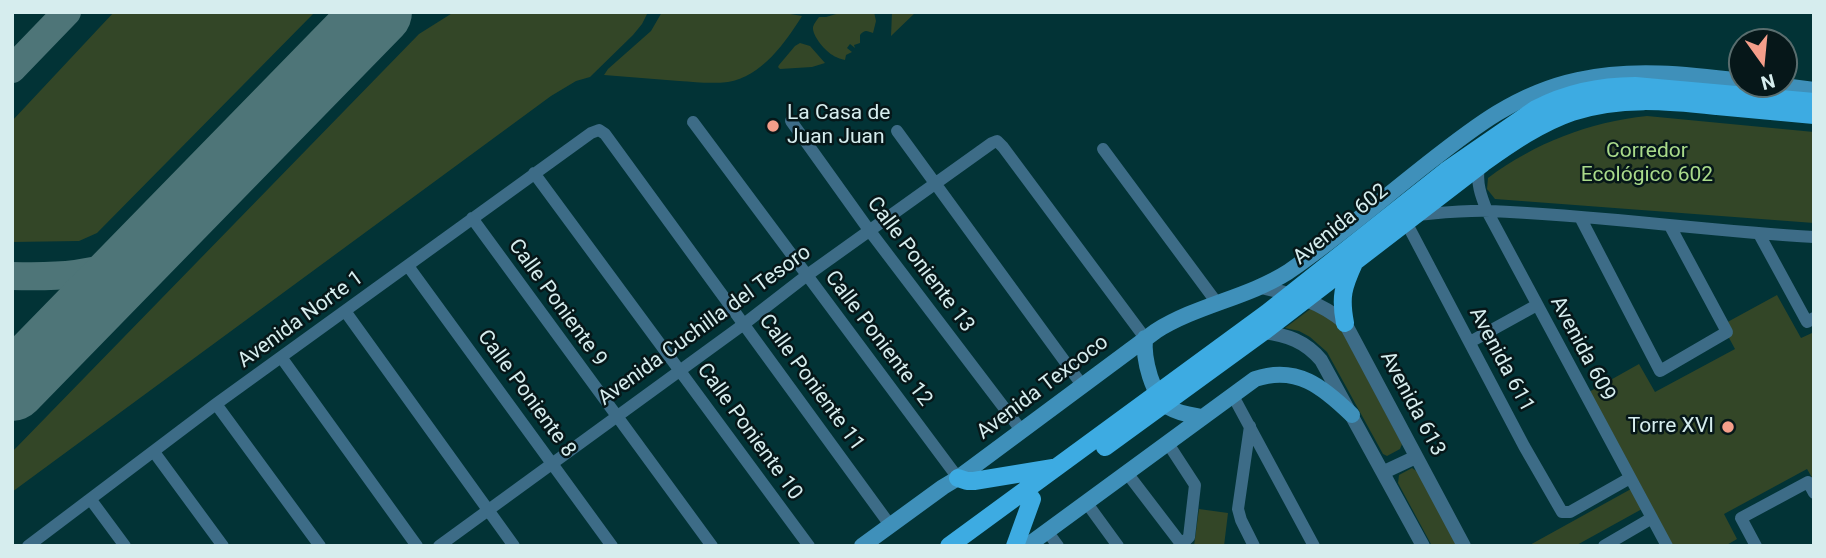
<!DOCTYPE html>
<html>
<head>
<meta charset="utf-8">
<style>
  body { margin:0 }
  #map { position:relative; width:1826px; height:558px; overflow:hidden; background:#023336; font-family:Roboto,sans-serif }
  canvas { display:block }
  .frame { position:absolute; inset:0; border:14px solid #d6edee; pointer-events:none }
  .north { position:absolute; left:1728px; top:28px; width:70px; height:70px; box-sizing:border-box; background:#061719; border:2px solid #596d6e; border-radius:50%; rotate:165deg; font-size:19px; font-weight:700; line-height:28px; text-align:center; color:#d6edee }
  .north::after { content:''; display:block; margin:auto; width:24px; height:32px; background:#f49e8a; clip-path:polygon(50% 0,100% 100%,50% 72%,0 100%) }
</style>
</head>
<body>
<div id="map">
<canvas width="1826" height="558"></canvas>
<div class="frame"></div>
<div class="north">N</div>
</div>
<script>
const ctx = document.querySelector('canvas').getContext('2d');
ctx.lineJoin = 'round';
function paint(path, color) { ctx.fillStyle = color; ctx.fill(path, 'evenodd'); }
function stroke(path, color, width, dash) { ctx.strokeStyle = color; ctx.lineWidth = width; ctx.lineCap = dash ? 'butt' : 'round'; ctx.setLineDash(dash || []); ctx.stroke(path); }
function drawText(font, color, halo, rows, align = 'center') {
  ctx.font = font + ' Roboto,sans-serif'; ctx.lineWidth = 5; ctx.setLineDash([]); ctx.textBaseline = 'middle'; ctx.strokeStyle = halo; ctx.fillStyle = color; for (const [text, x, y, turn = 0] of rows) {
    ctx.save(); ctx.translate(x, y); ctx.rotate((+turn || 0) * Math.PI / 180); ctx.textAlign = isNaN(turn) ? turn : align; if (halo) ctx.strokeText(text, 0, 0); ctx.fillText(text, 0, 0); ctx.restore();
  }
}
paint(new Path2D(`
  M 114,12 L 315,12 L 97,233 L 79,241 L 12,242 L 12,121 Z
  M 454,12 L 648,12 L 642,24 L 633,35 L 590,77 L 576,81 L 551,96 L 12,492 L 12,452 L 419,34 Z
  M 662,12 L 779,12 L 802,16 C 786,42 761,77 728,82 C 712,84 695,82 679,81 C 654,79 629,77 604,75 L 608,69 L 651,31 Z
  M 843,12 L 874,12 L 876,21 L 873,33 C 867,31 865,29 860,35 L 860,43 L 854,45 L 855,48 L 850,44 L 847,48 L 852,52 L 846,55 L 845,60 C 844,60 835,57 834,56 C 826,52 812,36 813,27 C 814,23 817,20 819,17 L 826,17 Z
  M 892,12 L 916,12 L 891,36 Z
  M 800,43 L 810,46 L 825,63 L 812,67 L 780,69 L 778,67 L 779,65 L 795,46 Z
  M 1647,116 L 1814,132 L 1814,223 L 1495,199 L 1487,189 L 1488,178 C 1535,143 1589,122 1647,116 Z
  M 1777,295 L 1801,338 L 1812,333 L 1814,337 L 1814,481 L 1807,469 L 1724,514 L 1737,539 L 1725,546 L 1673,546 L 1589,392 L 1639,364 L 1655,392 L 1735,349 L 1722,325 Z
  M 1313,307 L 1339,325 L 1402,444 L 1400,449 L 1387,456 L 1383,454 L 1327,352 L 1310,337 L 1299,331 L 1285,328 Z
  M 1412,468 L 1418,472 L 1458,546 L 1432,546 L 1398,483 L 1399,475 Z
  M 1631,489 L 1642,509 L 1575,546 L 1528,546 Z
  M 1199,509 L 1228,513 L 1224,546 L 1194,546 Z`), '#334627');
stroke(new Path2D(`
  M 12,69 L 67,12
  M 12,276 C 54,277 99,277 135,254 C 145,249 153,241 161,233
  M 12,376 L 17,382`), '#4e7578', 28);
stroke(new Path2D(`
  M 12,387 L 378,12`), '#4e7578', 68);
stroke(new Path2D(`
  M 791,121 L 869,230 L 1021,430
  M 693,122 L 958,478
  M 897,131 L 1082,385
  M 1103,149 L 1217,303
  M 1479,166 C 1476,183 1481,196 1487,211 L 1667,546
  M 534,173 L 809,546
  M 1415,215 C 1440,213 1465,210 1490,211 C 1598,215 1706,231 1814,237
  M 1580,217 L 1660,371 L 1727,332 L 1670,226
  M 472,218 L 712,546
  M 1406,222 L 1524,446 L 1562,512 L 1570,512 L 1630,478
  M 1759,234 L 1807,322 L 1814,318
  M 408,266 L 612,546
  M 345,311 L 514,546
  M 1470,342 L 1537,305
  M 281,357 L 417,546
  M 1232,394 L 1314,546
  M 216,404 L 320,546
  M 1250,426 L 1238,509 L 1241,520 L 1254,546
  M 154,452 L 223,546
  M 1127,473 L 1179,541 L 1185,541 L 1189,537 L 1195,485 L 1167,442
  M 91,500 L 125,546
  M 1086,502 L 1118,546
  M 1047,531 L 1058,546
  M 28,546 L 216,404 L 591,133 L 599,130 L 605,134 L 890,525
  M 439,546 L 744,324 L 806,276 L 992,143 L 997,141 L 1003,147 L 1145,338
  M 1604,546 L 1652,518
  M 1756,546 L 1741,518 L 1808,482 L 1814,493`), '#3d6c87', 12);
stroke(new Path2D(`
  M 1261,287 C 1292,294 1321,302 1345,323 L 1464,546
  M 1263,332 C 1287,335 1305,341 1321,360 L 1423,546
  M 1384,472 L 1416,457`), '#3d6c87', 14);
stroke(new Path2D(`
  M 1768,84 L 1814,90
  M 1145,338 C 1143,359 1152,396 1170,408 C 1180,414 1192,415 1202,417
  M 862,546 L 943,487 L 958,478 L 1156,331 C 1197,305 1247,298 1288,272 C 1336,239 1381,200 1427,164 C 1474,127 1517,93 1578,80 C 1631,68 1688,74 1742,81
  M 1027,546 L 1255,379 C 1297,365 1323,387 1352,415`), '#3f90ba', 16);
stroke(new Path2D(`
  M 1345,323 C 1340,297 1343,287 1354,263
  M 1105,447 L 1263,332 L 1483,163 C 1511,143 1540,123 1572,112 C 1620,96 1668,101 1717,106 C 1749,109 1781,112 1814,115
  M 958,478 L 967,481 L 974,481 L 1053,468
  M 949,546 L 1267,313 L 1446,171 L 1536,109 C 1567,93 1599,86 1635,86 L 1814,102
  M 1015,546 L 1032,499`), '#3dabe2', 18);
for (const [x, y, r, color] of [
  [773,126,7,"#f49e8a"],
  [1728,427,7,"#f49e8a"]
]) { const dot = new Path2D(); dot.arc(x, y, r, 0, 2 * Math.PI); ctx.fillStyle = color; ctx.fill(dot); stroke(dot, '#061719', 2.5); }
drawText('21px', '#d6edee', '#061719', [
  ["La Casa de",787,114],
  ["Juan Juan",787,138],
  ["Torre XVI",1714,427,"right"]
], 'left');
drawText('21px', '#a9da8a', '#061719', [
  ["Corredor",1647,152],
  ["Ecológico 602",1647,176]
]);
drawText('21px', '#d6edee', '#061719', [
  ["Avenida 602",1341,225,-39],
  ["Calle Poniente 13",920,265,53],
  ["Calle Poniente 9",557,303,54],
  ["Avenida Norte 1",301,320,-36],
  ["Avenida Cuchilla del Tesoro",705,326,-36],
  ["Calle Poniente 12",878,339,53],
  ["Avenida 609",1582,349,62],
  ["Avenida 611",1501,360,62],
  ["Calle Poniente 11",811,383,54],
  ["Avenida Texcoco",1043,388,-37],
  ["Calle Poniente 8",526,394,54],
  ["Avenida 613",1412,404,62],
  ["Calle Poniente 10",749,432,54]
]);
</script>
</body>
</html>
